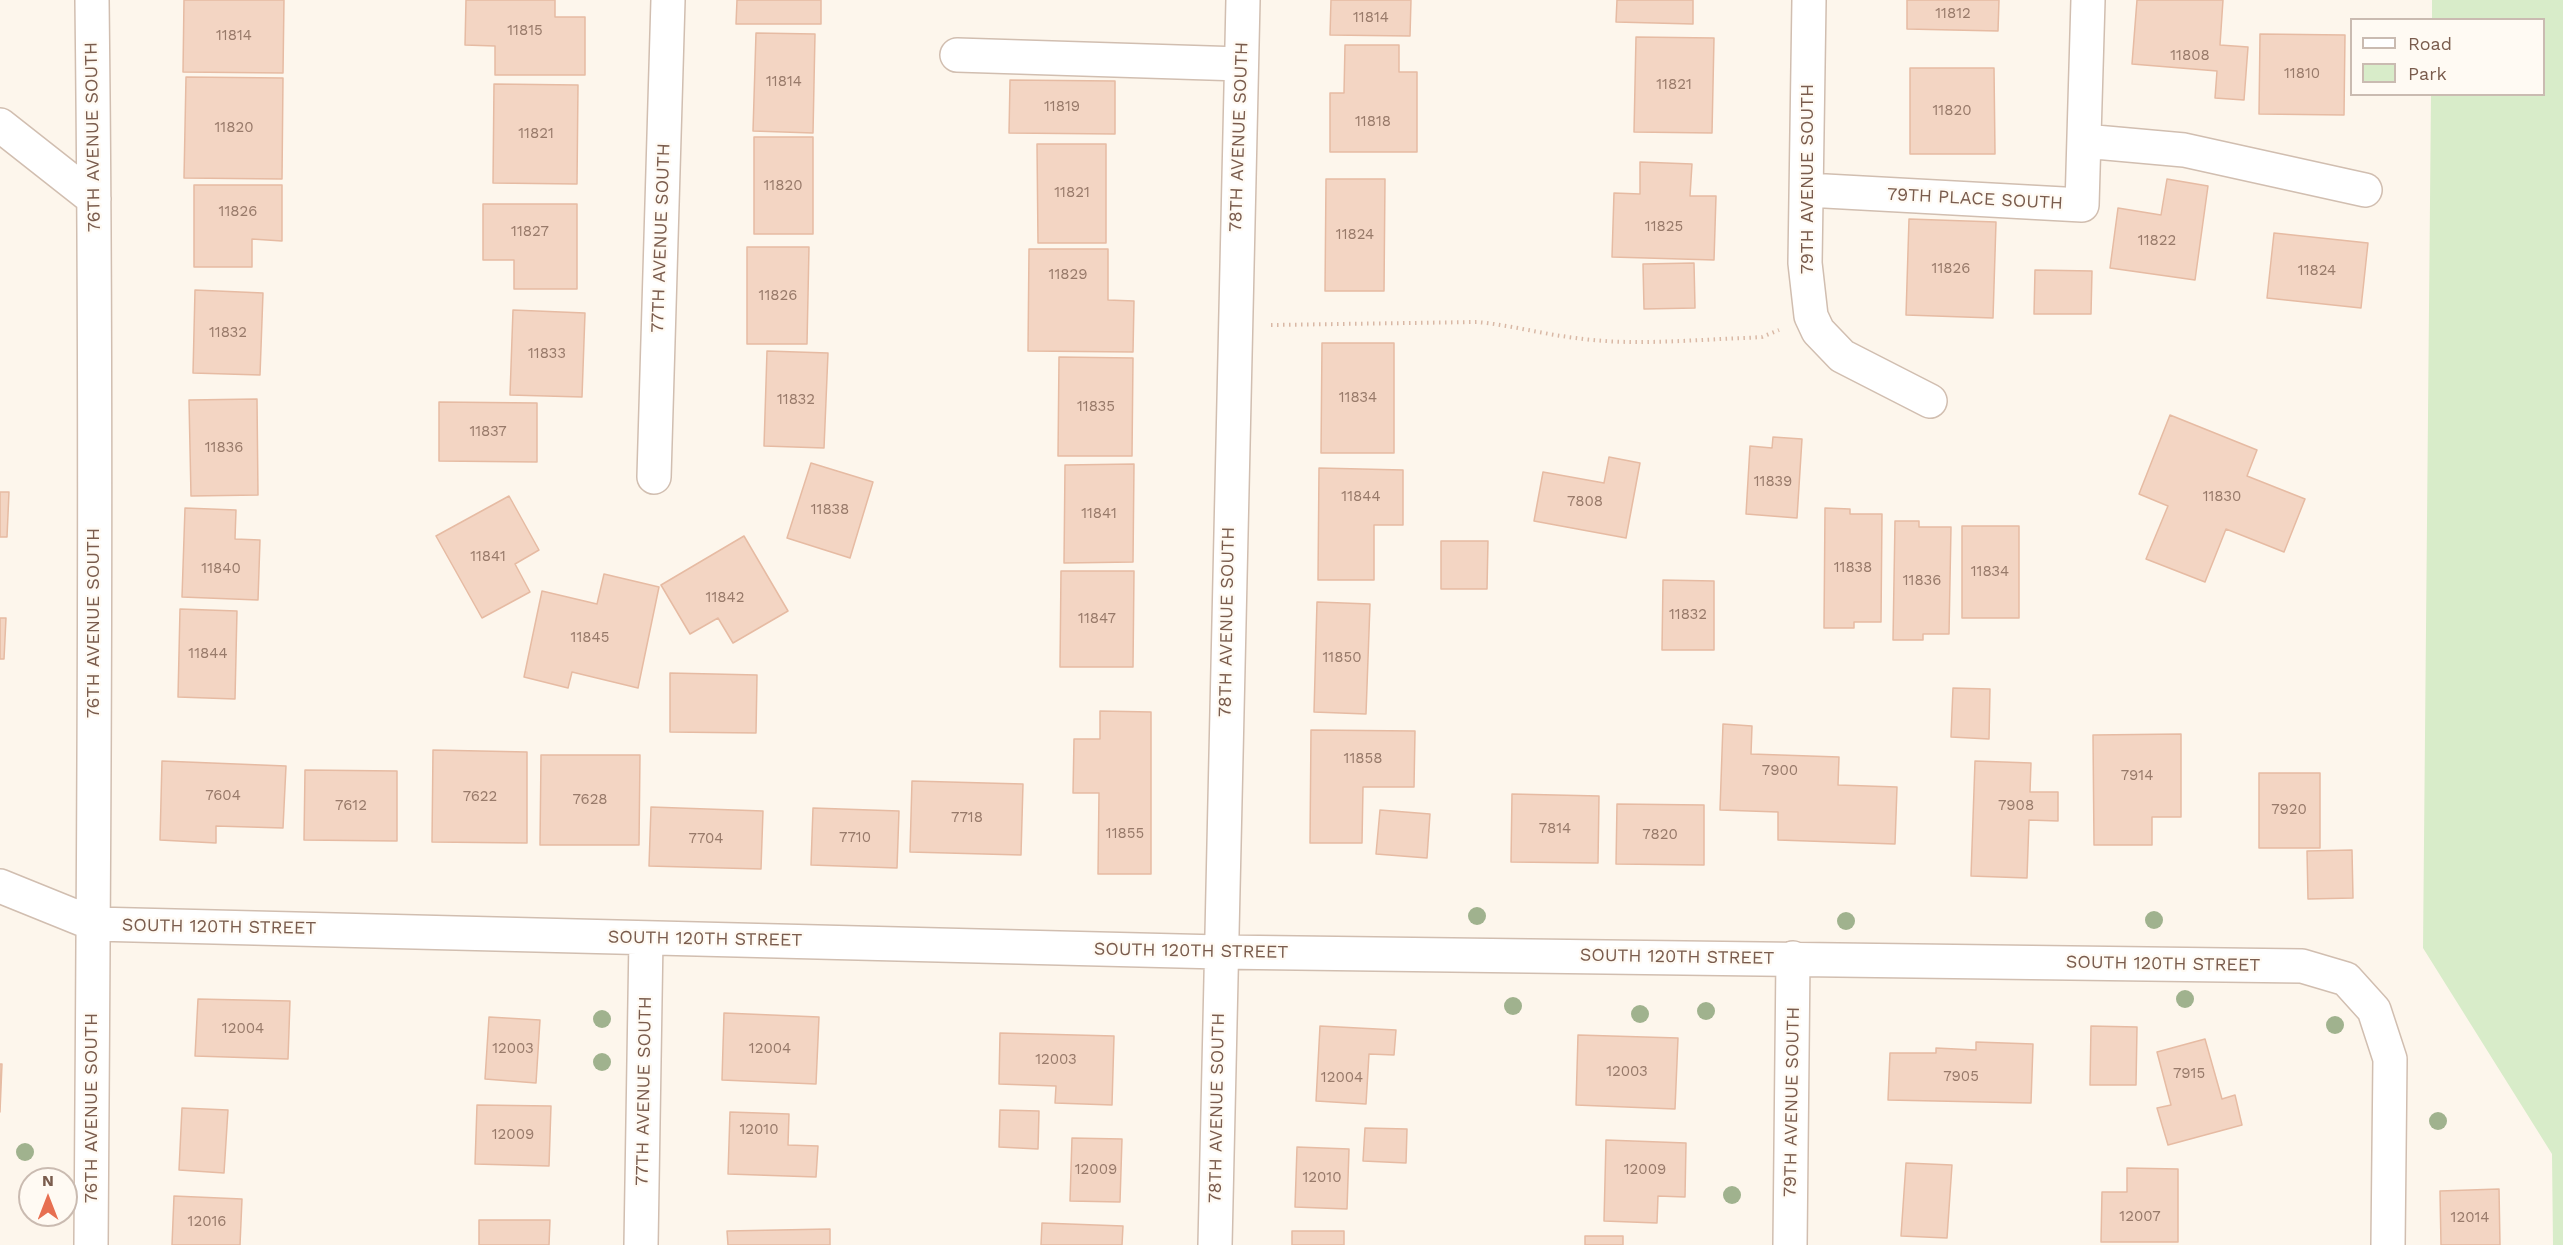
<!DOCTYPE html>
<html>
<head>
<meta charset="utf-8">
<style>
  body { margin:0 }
  #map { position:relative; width:2563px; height:1245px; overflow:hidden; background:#fdf6ec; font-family:"Work Sans",sans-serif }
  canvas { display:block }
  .legend { position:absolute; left:2350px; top:18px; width:195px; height:78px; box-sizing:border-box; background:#fffaf3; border:2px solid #cabbb1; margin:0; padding:8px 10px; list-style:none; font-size:18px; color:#7a5c4d }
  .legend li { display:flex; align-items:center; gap:12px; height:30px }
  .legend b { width:30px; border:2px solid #cabbb1 }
  .north { position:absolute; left:18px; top:1167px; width:60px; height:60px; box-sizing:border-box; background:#fffaf3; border:2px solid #cabbb1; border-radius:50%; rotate:0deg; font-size:16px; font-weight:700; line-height:24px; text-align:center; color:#7a5c4d }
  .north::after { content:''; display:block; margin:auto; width:21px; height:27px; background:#e76f51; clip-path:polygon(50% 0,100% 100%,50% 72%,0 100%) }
</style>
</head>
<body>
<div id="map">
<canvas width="2563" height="1245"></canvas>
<ul class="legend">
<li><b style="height:8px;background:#fff"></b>Road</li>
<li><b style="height:16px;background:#d8ecc9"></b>Park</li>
</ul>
<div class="north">N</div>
</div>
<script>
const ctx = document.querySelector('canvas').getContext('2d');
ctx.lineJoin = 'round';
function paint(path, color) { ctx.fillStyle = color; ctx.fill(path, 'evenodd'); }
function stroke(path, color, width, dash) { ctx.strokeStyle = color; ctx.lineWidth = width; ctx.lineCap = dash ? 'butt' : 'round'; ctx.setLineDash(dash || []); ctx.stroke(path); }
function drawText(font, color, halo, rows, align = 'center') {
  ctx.font = font + ' "Work Sans",sans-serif'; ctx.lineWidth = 4.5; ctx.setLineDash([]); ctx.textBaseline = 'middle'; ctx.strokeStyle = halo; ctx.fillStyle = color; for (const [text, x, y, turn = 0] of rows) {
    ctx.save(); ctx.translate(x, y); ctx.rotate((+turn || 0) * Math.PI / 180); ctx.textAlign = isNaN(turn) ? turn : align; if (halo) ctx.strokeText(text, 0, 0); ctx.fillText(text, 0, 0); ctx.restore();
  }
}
paint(new Path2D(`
  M 2432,0 L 2563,0 L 2563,1245 L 2553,1245 L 2552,1154 L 2423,948 L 2431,95 L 2544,94 L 2544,20 L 2432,19 Z`), '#d8ecc9');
const building = new Path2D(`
  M 184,0 L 284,0 L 283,73 L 183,72 Z
  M 466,0 L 555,0 L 555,17 L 585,17 L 585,75 L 495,75 L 495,46 L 465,45 Z
  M 737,0 L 821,0 L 821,24 L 736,24 Z
  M 1331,0 L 1411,0 L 1410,36 L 1330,35 Z
  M 1617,0 L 1693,0 L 1693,24 L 1616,22 Z
  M 1907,0 L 1999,0 L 1998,31 L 1907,29 Z
  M 2137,0 L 2223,0 L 2220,45 L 2248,47 L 2244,100 L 2215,98 L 2217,71 L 2132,64 Z
  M 756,33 L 815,34 L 813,133 L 753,131 Z
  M 2260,34 L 2345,35 L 2344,115 L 2259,114 Z
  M 1636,37 L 1714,38 L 1712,133 L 1634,132 Z
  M 1345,45 L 1399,45 L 1399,72 L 1417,72 L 1417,152 L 1330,152 L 1330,93 L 1344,93 Z
  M 1910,68 L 1994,68 L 1995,154 L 1910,154 Z
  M 186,77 L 283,78 L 282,179 L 184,178 Z
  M 1010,80 L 1115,81 L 1115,134 L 1009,133 Z
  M 494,84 L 578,85 L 577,184 L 493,183 Z
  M 754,137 L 813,137 L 813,234 L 754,234 Z
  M 1037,144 L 1106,144 L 1106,243 L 1038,243 Z
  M 1640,162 L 1692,164 L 1690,196 L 1716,196 L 1714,260 L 1612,257 L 1614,193 L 1640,194 Z
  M 1326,179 L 1385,179 L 1384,291 L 1325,291 Z
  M 2167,179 L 2208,186 L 2195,280 L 2110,268 L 2118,208 L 2161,215 Z
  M 194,185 L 282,185 L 282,241 L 252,239 L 252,267 L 194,267 Z
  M 483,204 L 577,204 L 577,289 L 514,289 L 514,260 L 483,260 Z
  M 1909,219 L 1996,222 L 1993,318 L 1906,315 Z
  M 2274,233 L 2368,243 L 2361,308 L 2267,298 Z
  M 747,247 L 809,247 L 807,344 L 747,344 Z
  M 1029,249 L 1108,249 L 1108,300 L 1134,301 L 1133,352 L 1028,351 Z
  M 1694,263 L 1695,308 L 1644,309 L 1643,264 Z
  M 2035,270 L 2092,271 L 2091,314 L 2034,314 Z
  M 195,290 L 263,293 L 260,375 L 193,373 Z
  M 513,310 L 585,313 L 582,397 L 510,395 Z
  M 1322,343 L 1394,343 L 1394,453 L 1321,453 Z
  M 767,351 L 828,353 L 824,448 L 764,446 Z
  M 1059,357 L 1133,358 L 1132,456 L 1058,456 Z
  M 257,399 L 258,495 L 191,496 L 189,400 Z
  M 439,402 L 537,403 L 537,462 L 439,461 Z
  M 2170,415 L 2257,450 L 2247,476 L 2305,499 L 2284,552 L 2226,529 L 2205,582 L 2146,559 L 2168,506 L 2139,494 Z
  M 1773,437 L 1802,439 L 1797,518 L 1746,514 L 1750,446 L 1772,448 Z
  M 1609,457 L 1640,463 L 1626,538 L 1534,521 L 1543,472 L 1604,483 Z
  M 811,463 L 873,482 L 850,558 L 787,538 Z
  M 1134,464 L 1133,562 L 1064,563 L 1065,465 Z
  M 1319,468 L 1403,470 L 1403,525 L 1374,525 L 1374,580 L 1318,580 Z
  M 0,492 L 9,492 L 7,537 L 0,537 Z
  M 509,496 L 539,550 L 515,564 L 530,592 L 482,618 L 436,536 Z
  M 185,508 L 236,510 L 235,539 L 260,540 L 258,600 L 182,597 Z
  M 1825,508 L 1850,509 L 1850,514 L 1882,514 L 1881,622 L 1854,622 L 1854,628 L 1824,628 Z
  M 1895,521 L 1919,521 L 1919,527 L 1951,527 L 1949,634 L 1923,634 L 1923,640 L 1893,640 Z
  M 1962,526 L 2019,526 L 2019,618 L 1962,618 Z
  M 744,536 L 788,611 L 733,643 L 718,618 L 690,634 L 661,585 Z
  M 1441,541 L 1488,541 L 1487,589 L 1441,589 Z
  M 1061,571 L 1134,571 L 1133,667 L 1060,667 Z
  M 604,574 L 659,587 L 638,688 L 572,672 L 568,688 L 524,677 L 542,591 L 597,604 Z
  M 1663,580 L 1714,581 L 1714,650 L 1662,650 Z
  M 1317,602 L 1370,604 L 1366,714 L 1314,712 Z
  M 180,609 L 237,611 L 235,699 L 178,697 Z
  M 0,618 L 6,618 L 4,659 L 0,659 Z
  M 670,673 L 757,675 L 756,733 L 670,732 Z
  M 1953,688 L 1990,689 L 1989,739 L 1951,737 Z
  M 1100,711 L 1151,712 L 1151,874 L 1098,874 L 1099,793 L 1073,793 L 1074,739 L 1100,739 Z
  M 1723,724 L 1752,726 L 1751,754 L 1839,757 L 1838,785 L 1897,787 L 1895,844 L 1778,840 L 1778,812 L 1720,810 Z
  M 1311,730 L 1415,731 L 1414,787 L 1363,787 L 1362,843 L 1310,843 Z
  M 2181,734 L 2181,817 L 2152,817 L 2152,845 L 2094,845 L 2093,735 Z
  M 433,750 L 527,752 L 527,843 L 432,842 Z
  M 541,755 L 640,755 L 639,845 L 540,845 Z
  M 162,761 L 286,766 L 283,828 L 216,826 L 216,843 L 160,840 Z
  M 1975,761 L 2031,763 L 2030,792 L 2058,792 L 2058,821 L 2029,820 L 2027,878 L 1971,876 Z
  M 305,770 L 397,771 L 397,841 L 304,840 Z
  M 2259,773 L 2320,773 L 2320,848 L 2259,848 Z
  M 912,781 L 1023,784 L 1021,855 L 910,852 Z
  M 1512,794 L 1599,796 L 1598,863 L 1511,862 Z
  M 1617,804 L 1704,805 L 1704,865 L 1616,864 Z
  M 651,807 L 763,811 L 761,869 L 649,866 Z
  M 813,808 L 899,811 L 897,868 L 811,865 Z
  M 1380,810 L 1430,814 L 1427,858 L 1376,854 Z
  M 2352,850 L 2353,898 L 2308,899 L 2307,851 Z
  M 198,999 L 290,1001 L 288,1059 L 195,1056 Z
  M 724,1013 L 819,1017 L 816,1084 L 722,1080 Z
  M 489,1017 L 540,1020 L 536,1083 L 485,1079 Z
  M 1320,1026 L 1396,1030 L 1394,1055 L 1369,1054 L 1366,1104 L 1316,1101 Z
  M 2091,1026 L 2137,1027 L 2136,1085 L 2090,1085 Z
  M 1000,1033 L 1114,1036 L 1112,1105 L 1055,1103 L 1056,1086 L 999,1084 Z
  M 1578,1035 L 1678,1038 L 1675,1109 L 1576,1105 Z
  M 2205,1039 L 2222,1099 L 2235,1095 L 2242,1125 L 2168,1145 L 2157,1108 L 2171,1105 L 2157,1052 Z
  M 1976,1042 L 2033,1044 L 2031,1103 L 1888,1100 L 1890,1053 L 1936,1053 L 1936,1048 L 1976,1050 Z
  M 0,1064 L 2,1064 L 0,1112 Z
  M 477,1105 L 551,1106 L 549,1166 L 475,1164 Z
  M 182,1108 L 228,1110 L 224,1173 L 179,1170 Z
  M 1000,1110 L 1039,1111 L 1038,1149 L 999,1147 Z
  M 730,1112 L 789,1114 L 788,1145 L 818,1146 L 816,1177 L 728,1174 Z
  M 1365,1128 L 1407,1129 L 1406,1163 L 1363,1161 Z
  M 1072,1138 L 1122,1139 L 1120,1202 L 1070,1201 Z
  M 1606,1140 L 1686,1143 L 1685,1197 L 1658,1196 L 1657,1223 L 1604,1221 Z
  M 1297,1147 L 1349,1149 L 1347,1209 L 1295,1207 Z
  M 1906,1163 L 1952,1165 L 1947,1238 L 1901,1236 Z
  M 2127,1168 L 2178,1169 L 2178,1242 L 2101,1242 L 2102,1192 L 2127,1192 Z
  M 2499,1189 L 2500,1245 L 2441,1245 L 2440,1191 Z
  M 174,1196 L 242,1199 L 240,1245 L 172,1245 Z
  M 479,1220 L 550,1220 L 549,1245 L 479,1245 Z
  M 1042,1223 L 1123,1226 L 1122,1245 L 1041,1245 Z
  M 830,1229 L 830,1245 L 728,1245 L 727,1231 Z
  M 1292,1231 L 1344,1231 L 1344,1245 L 1292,1245 Z
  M 1585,1236 L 1623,1236 L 1623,1245 L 1585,1245 Z`);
paint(building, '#f3d5c3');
stroke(building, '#e6bba3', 1.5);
const minor = new Path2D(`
  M 1809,0 L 1805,263 L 1811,316 L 1818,331 L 1842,356 L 1930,401
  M 957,55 L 1241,64
  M 0,125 L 94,199
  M 2084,141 L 2184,150 L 2365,190
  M 1807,190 L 2082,205 L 2088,0
  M 654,477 L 668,0
  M 0,886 L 94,924 L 1220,952 L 2302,966 L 2346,979 L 2374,1010 L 2390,1059 L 2388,1245
  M 91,1245 C 94,830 97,415 92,0
  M 641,1245 L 646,938
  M 1215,1245 L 1243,0
  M 1790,1245 L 1793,958`);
stroke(minor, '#d1beb0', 36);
stroke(new Path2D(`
  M 1271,325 L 1477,322 C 1510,325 1542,334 1576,338 C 1631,346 1689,340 1745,338 L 1762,337 L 1779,330`), '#d9b8a5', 4, [1.5, 4.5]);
stroke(minor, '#fff', 33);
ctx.fillStyle = '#a0b28e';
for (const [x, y] of [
  [1477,916],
  [2154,920],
  [1846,921],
  [2185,999],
  [1513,1006],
  [1706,1011],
  [1640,1014],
  [602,1019],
  [2335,1025],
  [602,1062],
  [2438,1121],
  [25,1152],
  [1732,1195]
]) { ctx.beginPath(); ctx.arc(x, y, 9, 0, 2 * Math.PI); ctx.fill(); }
drawText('15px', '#987a6a', null, [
  ["11812",1953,14],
  ["11814",1371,18],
  ["11815",525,31],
  ["11814",234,36],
  ["11808",2190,56],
  ["11810",2302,74],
  ["11814",784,82],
  ["11821",1674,85],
  ["11819",1062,107],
  ["11820",1952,111],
  ["11818",1373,122],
  ["11820",234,128],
  ["11821",536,134],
  ["11820",783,186],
  ["11821",1072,193],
  ["11826",238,212],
  ["11825",1664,227],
  ["11827",530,232],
  ["11824",1355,235],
  ["11822",2157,241],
  ["11826",1951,269],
  ["11824",2317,271],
  ["11829",1068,275],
  ["11826",778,296],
  ["11832",228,333],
  ["11833",547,354],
  ["11834",1358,398],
  ["11832",796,400],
  ["11835",1096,407],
  ["11837",488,432],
  ["11836",224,448],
  ["11839",1773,482],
  ["11844",1361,497],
  ["11830",2222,497],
  ["7808",1585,502],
  ["11838",830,510],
  ["11841",1099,514],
  ["11841",488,557],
  ["11838",1853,568],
  ["11840",221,569],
  ["11834",1990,572],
  ["11836",1922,581],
  ["11842",725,598],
  ["11832",1688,615],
  ["11847",1097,619],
  ["11845",590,638],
  ["11844",208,654],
  ["11850",1342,658],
  ["11858",1363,759],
  ["7900",1780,771],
  ["7914",2137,776],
  ["7604",223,796],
  ["7622",480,797],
  ["7628",590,800],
  ["7612",351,806],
  ["7908",2016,806],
  ["7920",2289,810],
  ["7718",967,818],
  ["7814",1555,829],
  ["11855",1125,834],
  ["7820",1660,835],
  ["7710",855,838],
  ["7704",706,839],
  ["12004",243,1029],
  ["12003",513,1049],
  ["12004",770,1049],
  ["12003",1056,1060],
  ["12003",1627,1072],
  ["7915",2189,1074],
  ["7905",1961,1077],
  ["12004",1342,1078],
  ["12010",759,1130],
  ["12009",513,1135],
  ["12009",1096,1170],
  ["12009",1645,1170],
  ["12010",1322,1178],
  ["12007",2140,1217],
  ["12014",2470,1218],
  ["12016",207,1222]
]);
drawText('18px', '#7a5c4d', '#fffaf3', [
  ["76TH AVENUE SOUTH",93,137,-91],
  ["78TH AVENUE SOUTH",1239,137,-88],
  ["79TH AVENUE SOUTH",1808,179,-90],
  ["79TH PLACE SOUTH",1975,199,3],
  ["77TH AVENUE SOUTH",661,238,-88],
  ["78TH AVENUE SOUTH",1227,622,-89],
  ["76TH AVENUE SOUTH",94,623,-90],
  ["SOUTH 120TH STREET",219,927,1],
  ["SOUTH 120TH STREET",705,939,1],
  ["SOUTH 120TH STREET",1191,951,1],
  ["SOUTH 120TH STREET",1677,957,1],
  ["SOUTH 120TH STREET",2163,964,1],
  ["77TH AVENUE SOUTH",644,1091,-89],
  ["79TH AVENUE SOUTH",1792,1102,-89],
  ["76TH AVENUE SOUTH",92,1108,-90],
  ["78TH AVENUE SOUTH",1217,1108,-89]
]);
</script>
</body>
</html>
